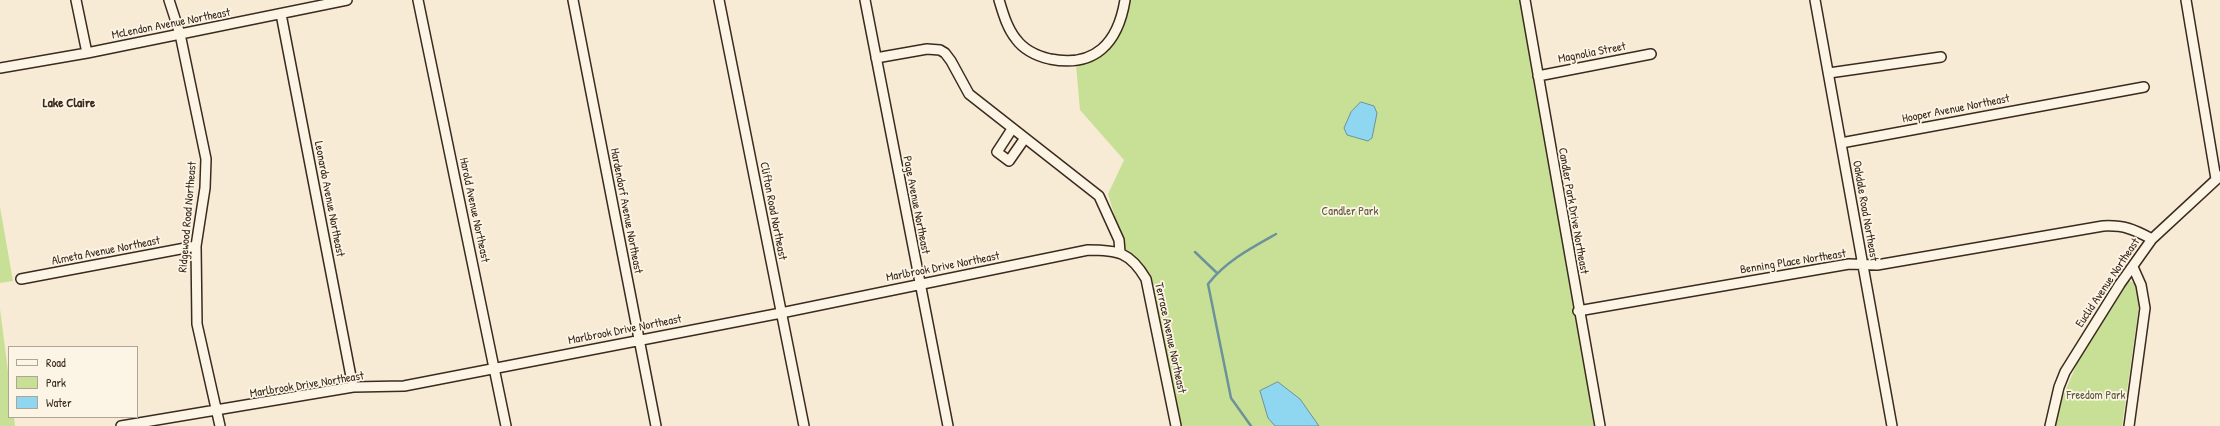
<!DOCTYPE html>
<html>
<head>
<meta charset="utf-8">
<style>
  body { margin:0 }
  #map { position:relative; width:2220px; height:426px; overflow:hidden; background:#f8ebd6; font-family:"Patrick Hand",sans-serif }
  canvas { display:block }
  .legend { position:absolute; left:8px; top:346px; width:130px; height:72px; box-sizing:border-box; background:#fcf5e5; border:1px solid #afa495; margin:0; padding:5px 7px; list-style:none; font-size:12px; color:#3b2a1e }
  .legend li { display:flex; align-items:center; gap:8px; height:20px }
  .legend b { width:20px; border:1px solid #afa495 }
</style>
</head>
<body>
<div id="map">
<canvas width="2220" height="426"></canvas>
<ul class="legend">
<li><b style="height:5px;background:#fcf5e5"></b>Road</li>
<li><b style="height:11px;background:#c8e096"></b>Park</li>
<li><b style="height:11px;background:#8fd7f0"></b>Water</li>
</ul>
</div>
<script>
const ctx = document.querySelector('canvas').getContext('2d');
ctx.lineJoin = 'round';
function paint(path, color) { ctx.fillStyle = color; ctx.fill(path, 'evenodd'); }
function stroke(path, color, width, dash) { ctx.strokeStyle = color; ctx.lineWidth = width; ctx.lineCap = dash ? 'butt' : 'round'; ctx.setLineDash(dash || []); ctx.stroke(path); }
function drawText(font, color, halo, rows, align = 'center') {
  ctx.font = font + ' "Patrick Hand",sans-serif'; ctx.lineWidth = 3.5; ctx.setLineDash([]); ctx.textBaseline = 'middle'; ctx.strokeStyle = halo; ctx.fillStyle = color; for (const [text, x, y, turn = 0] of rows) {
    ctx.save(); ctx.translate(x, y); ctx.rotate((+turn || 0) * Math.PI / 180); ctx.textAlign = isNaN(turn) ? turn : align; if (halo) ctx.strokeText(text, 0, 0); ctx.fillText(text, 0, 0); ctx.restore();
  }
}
paint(new Path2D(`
  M 1127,0 L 1527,0 L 1603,426 L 1177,426 L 1148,278 L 1124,247 L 1108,194 L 1124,160 L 1080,110 L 1076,65 L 1108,48 L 1123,25 Z
  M 0,207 L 13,281 L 0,283 Z
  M 2130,281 L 2136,284 L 2139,294 L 2139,306 L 2122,426 L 2053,426 L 2061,401 L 2081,354 L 2125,285 Z
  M 0,309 L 9,379 L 9,417 L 14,417 L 15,426 L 0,426 Z`), '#c8e096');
const water = new Path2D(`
  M 1361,102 L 1374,106 L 1377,113 L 1372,138 L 1368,141 L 1347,135 L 1344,128 L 1351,112 Z
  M 1278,382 L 1300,399 L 1319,426 L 1275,426 L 1268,418 L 1260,391 Z`);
paint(water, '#8fd7f0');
stroke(water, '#6d929c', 1);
stroke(new Path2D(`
  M 1195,252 L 1217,273
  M 1251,426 L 1231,398 L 1208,284 C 1226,261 1251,248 1276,234`), '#6d929c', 2.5);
const minor = new Path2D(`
  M 76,0 L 87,53
  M 169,0 L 180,34 L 206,159 L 205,188 L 196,246 L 197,324 L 220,426
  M 418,0 L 506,426
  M 573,0 L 656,426
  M 719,0 L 804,426
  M 865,0 L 948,426
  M 999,0 C 1003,13 1007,28 1016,39 C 1024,50 1037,56 1050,59 C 1095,68 1118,43 1125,0
  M 1525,0 L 1600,426
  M 1815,0 L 1892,426
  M 2186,0 L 2216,179
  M 281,14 L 353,387
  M 876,58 L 927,49 L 940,50 L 945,53 L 951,61 L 969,94 L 1099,196 L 1119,240 L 1120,252
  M 0,68 L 87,53 L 347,0
  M 1829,73 L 1941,57
  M 1538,76 L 1651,54
  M 1012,129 L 997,152 L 1009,161 L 1025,138
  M 1841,143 L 2144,87
  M 21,279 L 196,246
  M 1578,311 L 1849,264 L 1877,265 L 2103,226 C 2124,225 2133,229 2152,239
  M 121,426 L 353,387 L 404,386 L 781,313 L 1088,250 C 1118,250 1130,252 1146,279 L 1176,426
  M 2050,426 L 2059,387 L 2065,372 L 2120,284 L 2152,239 L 2220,176
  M 2129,426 L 2145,308 L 2141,285 L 2133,267`);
stroke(minor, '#3b2a1e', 12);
stroke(minor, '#fcf5e5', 9);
drawText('12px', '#3b2a1e', '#fcf5e5', [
  ["McLendon Avenue Northeast",171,24,-11],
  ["Magnolia Street",1592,53,-11],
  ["Hooper Avenue Northeast",1956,109,-11],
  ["Leonardo Avenue Northeast",329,199,79],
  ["Page Avenue Northeast",916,205,79],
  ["Harold Avenue Northeast",474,210,78],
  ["Hardendorf Avenue Northeast",626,211,79],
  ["Clifton Road Northeast",773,211,79],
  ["Candler Park Drive Northeast",1573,211,80],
  ["Oakdale Road Northeast",1865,211,80],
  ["Ridgewood Road Northeast",188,217,-85],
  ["Almeta Avenue Northeast",106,251,-11],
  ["Benning Place Northeast",1793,262,-9],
  ["Marlbrook Drive Northeast",943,267,-11],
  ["Euclid Avenue Northeast",2108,283,-56],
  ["Marlbrook Drive Northeast",625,330,-11],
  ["Terrace Avenue Northeast",1170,338,78],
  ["Marlbrook Drive Northeast",307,385,-9]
]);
drawText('12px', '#5e583c', '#fcf5e5', [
  ["Candler Park",1350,212],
  ["Freedom Park",2096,396]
]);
drawText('bold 13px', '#3b2a1e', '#fcf5e5', [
  ["Lake Claire",69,104]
]);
</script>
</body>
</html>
